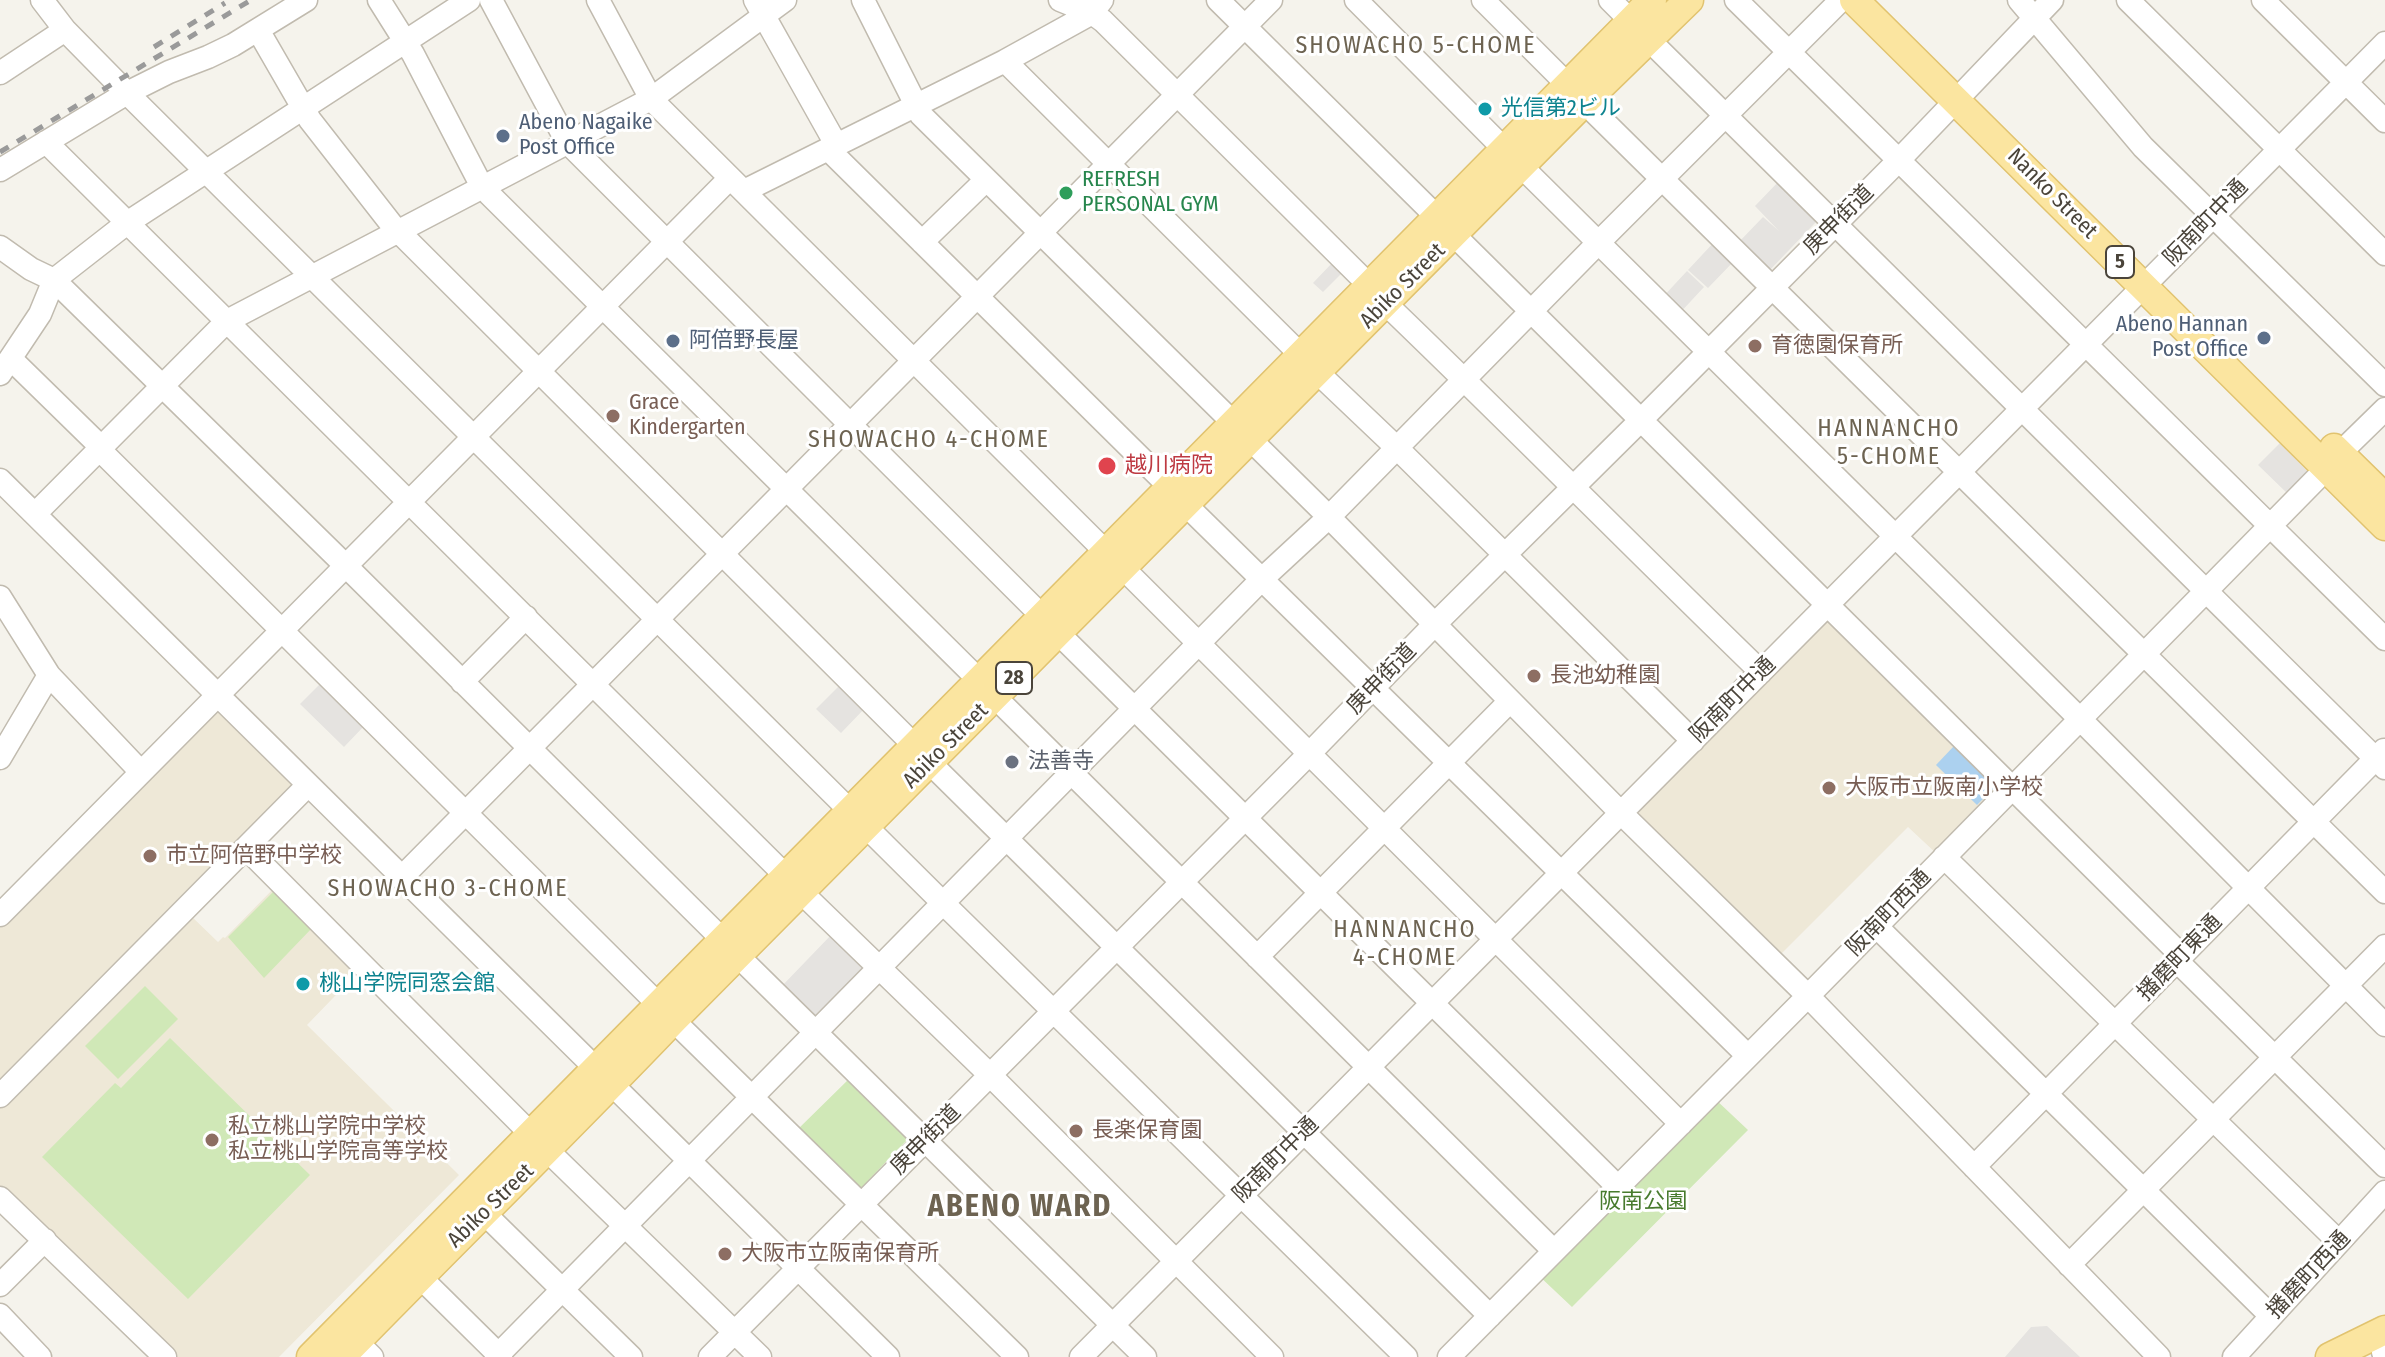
<!DOCTYPE html>
<html>
<head>
<meta charset="utf-8">
<style>
  body { margin:0 }
  canvas { display:block; background:#f5f3ec }
</style>
</head>
<body>
<canvas width="2385" height="1357"></canvas>
<script>
const ctx = document.querySelector('canvas').getContext('2d');
ctx.lineJoin = 'round';
function paint(path, color) { ctx.fillStyle = color; ctx.fill(path, 'evenodd'); }
function stroke(path, color, width, dash) { ctx.strokeStyle = color; ctx.lineWidth = width; ctx.lineCap = dash ? 'butt' : 'round'; ctx.setLineDash(dash || []); ctx.stroke(path); }
function drawText(font, color, halo, rows, align = 'center') {
  ctx.font = font + ' "Fira Sans Condensed","Noto Sans JP",sans-serif'; ctx.lineWidth = 6; ctx.setLineDash([]); ctx.textBaseline = 'middle'; ctx.strokeStyle = halo; ctx.fillStyle = color; for (const [text, x, y, turn = 0] of rows) {
    ctx.save(); ctx.translate(x, y); ctx.rotate((+turn || 0) * Math.PI / 180); ctx.textAlign = isNaN(turn) ? turn : align; if (halo) ctx.strokeText(text, 0, 0); ctx.fillText(text, 0, 0); ctx.restore();
  }
}
paint(new Path2D(`
  M 1828,615 L 2002,784 L 1938,855 L 1908,827 L 1779,956 L 1639,814 L 1641,805 Z
  M 220,706 L 300,783 L 0,1088 L 0,928 Z
  M 276,886 L 360,970 L 307,1025 L 459,1175 L 279,1357 L 176,1357 L 0,1187 L 0,1105 L 189,914 L 218,942 L 223,937 L 225,938 Z`), '#eee8d7');
paint(new Path2D(`
  M 276,889 L 313,927 L 264,978 L 228,937 Z
  M 145,986 L 178,1019 L 118,1079 L 85,1046 Z
  M 170,1038 L 310,1175 L 188,1299 L 42,1157 L 115,1083 L 121,1088 Z
  M 851,1077 L 908,1139 L 858,1191 L 795,1132 Z
  M 1714,1098 L 1748,1130 L 1572,1307 L 1537,1274 Z`), '#d0e8b7');
paint(new Path2D(`
  M 1780,180 L 1815,216 L 1815,223 L 1767,273 L 1737,244 L 1763,217 L 1779,231 L 1755,206 Z
  M 1716,240 L 1736,259 L 1708,288 L 1688,270 Z
  M 1333,262 L 1343,272 L 1323,292 L 1313,283 Z
  M 1687,271 L 1704,287 L 1678,315 L 1661,299 Z
  M 2280,443 L 2310,474 L 2289,495 L 2258,465 Z
  M 323,681 L 366,724 L 344,747 L 300,704 Z
  M 843,682 L 867,706 L 841,733 L 816,709 Z
  M 833,933 L 870,969 L 817,1024 L 780,988 Z
  M 2047,1326 L 2080,1357 L 2005,1357 L 2031,1327 Z`), '#e5e3e0');
paint(new Path2D(`
  M 1954,746 L 1995,787 L 1977,805 L 1936,765 Z`), '#acd1ef');
const minor = new Path2D(`
  M 42,0 L 65,30 L 127,93 L 943,903 L 1406,1357
  M 379,0 L 413,54 L 480,183 L 490,195 L 980,681
  M 491,0 L 567,142 L 1043,617
  M 598,0 L 651,99 L 1107,553
  M 755,0 L 833,139 L 833,154 L 1171,488
  M 863,0 L 921,115 L 1329,517 L 1621,813 L 1808,996 L 2159,1357
  M 1060,0 L 1092,13 L 1103,21 L 1370,286
  M 1218,0 L 1437,217
  M 1356,0 L 1521,166 L 2080,719 L 2385,1025
  M 1483,0 L 1568,85
  M 1610,0 L 1631,21
  M 1736,0 L 2385,639
  M 2019,0 L 2143,147 L 2385,385
  M 2128,0 L 2385,254
  M 2263,0 L 2385,121
  M 258,30 L 310,120 L 392,225 L 915,746
  M 1649,40 L 2385,768
  M 1005,61 L 1300,354
  M 0,73 L 65,30
  M 1584,102 L 2385,892
  M 46,142 L 786,876
  M 0,170 L 127,93 L 169,72 L 208,57 L 233,45 L 306,0
  M 744,191 L 1005,61 L 1092,13 L 1102,0
  M 1453,234 L 2182,956
  M 922,242 L 986,180
  M 0,247 L 31,269 L 54,280 L 127,223 L 469,0
  M 1385,303 C 1512,425 1635,550 1761,672
  M 11,359 L 101,447 L 103,453 L 658,1004
  M 1317,372 L 1397,448 L 1693,741
  M 0,374 L 40,314 L 54,280 L 346,566 L 723,940
  M 2340,453 L 2385,409
  M 0,480 L 888,1357
  M 1186,505 L 1748,1056
  M 35,514 L 227,321 L 651,99 L 785,0
  M 1123,568 L 1681,1124
  M 0,597 L 49,675 L 141,772
  M 1058,633 L 1618,1187
  M 462,682 L 526,617
  M 995,697 L 1554,1251
  M 0,758 L 49,675
  M 930,763 L 1490,1316
  M 246,848 L 531,1134
  M 1944,857 L 2339,1242
  M 401,878 L 1271,0
  M 801,892 L 990,1075 L 1272,1357
  M 0,915 L 730,178
  M 1876,926 L 2271,1316
  M 738,956 L 1145,1357
  M 1257,957 L 1510,701
  M 2177,961 L 2385,1166
  M 673,1020 L 1017,1357
  M 0,1096 L 308,785
  M 548,1151 L 760,1357
  M 1974,1167 L 2384,750
  M 0,1198 L 165,1357
  M 483,1212 L 631,1357
  M 2069,1265 L 2385,946
  M 420,1277 L 501,1357
  M 0,1285 L 45,1240
  M 0,1315 L 40,1357
  M 356,1341 L 372,1357
  M 2383,1352 L 2385,1357
  M 496,1357 L 1262,579 L 1329,517 L 1599,242 L 1841,0
  M 710,1357 L 1310,753 L 1435,624 L 1641,420 L 1899,160 L 2052,0
  M 1081,1357 L 2385,43
  M 1449,1357 L 1808,996 L 2327,468
  M 2234,1357 L 2385,1192`);
const major = new Path2D(`
  M 1854,0 L 2385,526
  M 2334,448 L 2385,498
  M 311,1357 L 1652,0
  M 341,1357 C 451,1244 564,1134 673,1020 L 1584,102 L 1689,0
  M 2330,1357 L 2385,1330`);
stroke(minor, '#c1bbaf', 25);
stroke(major, '#e1c36f', 31);
stroke(minor, '#fff', 22);
stroke(major, '#fbe5a0', 28);
stroke(new Path2D(`
  M 154,47 L 225,3
  M 0,152 L 251,0`), '#9a9a9a', 5, [10, 10]);
for (const [x, y, r, color] of [
  [1485,109,8,"#0f9aa8"],
  [503,136,8,"#5c6f8a"],
  [1066,193,8,"#2e9e5b"],
  [2264,338,8,"#5c6f8a"],
  [673,341,8,"#5c6f8a"],
  [1755,346,8,"#8d6e63"],
  [613,416,8,"#8d6e63"],
  [1107,466,10,"#e0444e"],
  [1534,676,8,"#8d6e63"],
  [1012,762,8,"#6b7280"],
  [1829,788,8,"#8d6e63"],
  [150,856,8,"#8d6e63"],
  [303,984,8,"#0f9aa8"],
  [1076,1131,8,"#8d6e63"],
  [212,1140,8,"#8d6e63"],
  [725,1254,8,"#8d6e63"]
]) { const dot = new Path2D(); dot.arc(x, y, r, 0, 2 * Math.PI); ctx.fillStyle = color; ctx.fill(dot); stroke(dot, '#fff', 3); }
for (const [x, y, w] of [
  [2120,262,28],
  [1014,678,36]
]) { const box = new Path2D(); box.roundRect(x - w / 2, y - 16, w, 32, 6); ctx.fillStyle = '#fff'; ctx.fill(box); stroke(box, '#4a443a', 2); }
drawText('bold 20px', '#4a443a', null, [
  ["5",2120,262],
  ["28",1014,678]
]);
drawText('22px', '#0d838f', '#fff', [
  ["光信第2ビル",1501,109],
  ["桃山学院同窓会館",319,984]
], 'left');
drawText('22px', '#4e5e75', '#fff', [
  ["Abeno Nagaike",519,123],
  ["Post Office",519,148],
  ["Abeno Hannan",2248,325,"right"],
  ["Post Office",2248,350,"right"],
  ["阿倍野長屋",689,341]
], 'left');
drawText('22px', '#27864d', '#fff', [
  ["REFRESH",1082,180],
  ["PERSONAL GYM",1082,205]
], 'left');
drawText('22px', '#4a443a', '#fff', [
  ["Nanko Street",2052,194,45],
  ["庚申街道",1839,220,-45],
  ["阪南町中通",2206,223,-46],
  ["Abiko Street",1403,286,-45],
  ["庚申街道",1382,679,-46],
  ["阪南町中通",1733,700,-45],
  ["Abiko Street",946,746,-45],
  ["阪南町西通",1889,913,-46],
  ["播磨町東通",2180,958,-46],
  ["庚申街道",926,1140,-45],
  ["阪南町中通",1276,1160,-45],
  ["Abiko Street",491,1206,-44],
  ["播磨町西通",2309,1275,-47]
]);
drawText('22px', '#785e54', '#fff', [
  ["育徳園保育所",1771,346],
  ["Grace",629,403],
  ["Kindergarten",629,428],
  ["長池幼稚園",1550,676],
  ["大阪市立阪南小学校",1845,788],
  ["市立阿倍野中学校",166,856],
  ["私立桃山学院中学校",228,1127],
  ["私立桃山学院高等学校",228,1152],
  ["長楽保育園",1092,1131],
  ["大阪市立阪南保育所",741,1254]
], 'left');
drawText('22px', '#be3a42', '#fff', [
  ["越川病院",1125,466]
], 'left');
drawText('22px', '#5b616d', '#fff', [
  ["法善寺",1028,762]
], 'left');
drawText('22px', '#487b2e', '#fff', [
  ["阪南公園",1643,1202]
]);
ctx.letterSpacing = '2px';
drawText('24px', '#6d6351', '#fff', [
  ["SHOWACHO 5-CHOME",1416,46],
  ["HANNANCHO",1889,429],
  ["5-CHOME",1889,457],
  ["SHOWACHO 4-CHOME",929,440],
  ["SHOWACHO 3-CHOME",448,889],
  ["HANNANCHO",1405,930],
  ["4-CHOME",1405,958]
]);
ctx.letterSpacing = '0px';
ctx.letterSpacing = '2px';
drawText('bold 30px', '#6d6351', '#fff', [
  ["ABENO WARD",1020,1208]
]);
ctx.letterSpacing = '0px';
</script>
</body>
</html>
